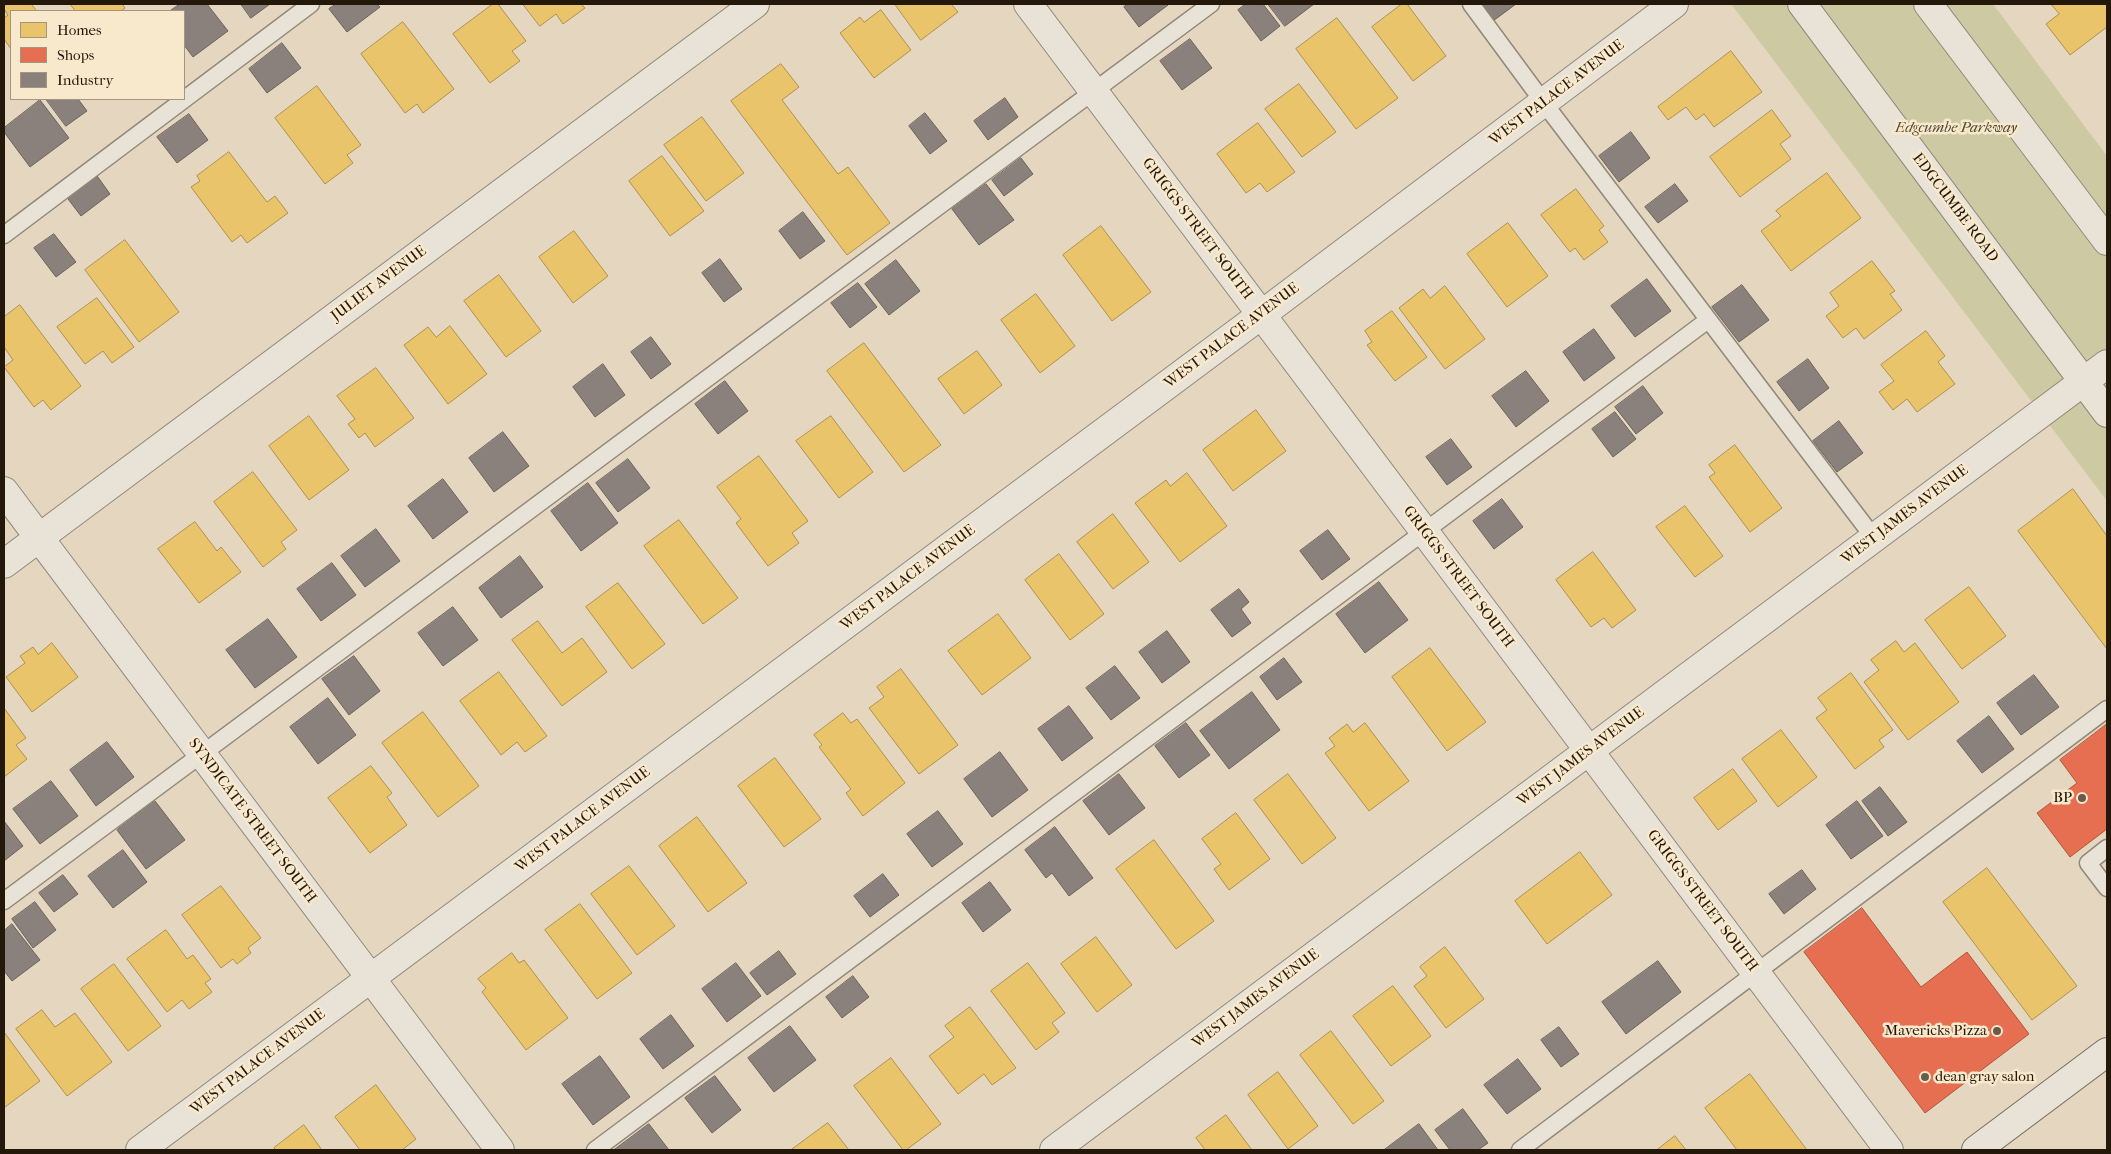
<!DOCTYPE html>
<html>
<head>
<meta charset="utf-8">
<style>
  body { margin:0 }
  #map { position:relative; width:2111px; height:1154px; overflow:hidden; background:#e5d7bf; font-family:"IM FELL French Canon",serif }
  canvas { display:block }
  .frame { position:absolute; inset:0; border:5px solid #24180b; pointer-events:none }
  .legend { position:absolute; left:10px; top:10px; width:175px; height:90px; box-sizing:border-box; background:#f8e8cc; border:1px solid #a3957f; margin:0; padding:6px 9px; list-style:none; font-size:15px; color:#24180b }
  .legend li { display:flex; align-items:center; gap:10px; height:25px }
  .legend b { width:25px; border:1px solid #a3957f }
</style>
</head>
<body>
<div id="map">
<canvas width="2111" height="1154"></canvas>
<div class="frame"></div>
<ul class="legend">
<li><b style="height:14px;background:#e9c46a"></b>Homes</li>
<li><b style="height:14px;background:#e76f51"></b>Shops</li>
<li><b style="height:14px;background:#8a817c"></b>Industry</li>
</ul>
</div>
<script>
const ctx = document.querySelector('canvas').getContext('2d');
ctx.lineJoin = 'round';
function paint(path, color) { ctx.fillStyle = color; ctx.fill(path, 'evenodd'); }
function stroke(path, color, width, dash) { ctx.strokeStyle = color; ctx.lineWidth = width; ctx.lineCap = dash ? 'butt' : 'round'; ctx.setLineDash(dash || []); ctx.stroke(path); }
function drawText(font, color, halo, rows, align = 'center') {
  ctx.font = font + ' "IM FELL French Canon",serif'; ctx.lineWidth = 5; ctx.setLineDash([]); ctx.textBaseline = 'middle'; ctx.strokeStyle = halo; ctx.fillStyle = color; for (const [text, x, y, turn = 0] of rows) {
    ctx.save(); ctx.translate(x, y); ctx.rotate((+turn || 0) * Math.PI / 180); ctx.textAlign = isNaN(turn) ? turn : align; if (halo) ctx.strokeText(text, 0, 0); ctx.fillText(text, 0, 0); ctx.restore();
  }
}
paint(new Path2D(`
  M 1731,4 L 1993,4 L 2107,156 L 2107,501 Z`), '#cdcaa3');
const homes = new Path2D(`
  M 4,4 L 31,4 L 37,11 L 11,11 L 11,49 L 4,39 L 4,18 L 8,15 L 4,9 Z
  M 70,4 L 122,4 L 125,8 L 121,11 L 76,11 Z
  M 493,4 L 498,4 L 526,41 L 512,51 L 520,61 L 490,83 L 453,34 Z
  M 523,4 L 581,4 L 585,8 L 563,24 L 556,14 L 540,26 Z
  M 895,4 L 951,4 L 958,12 L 921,40 Z
  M 1402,4 L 1407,4 L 1446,56 L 1413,81 L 1372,27 Z
  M 2051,4 L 2107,4 L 2107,27 L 2070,55 L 2046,24 L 2059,14 Z
  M 881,10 L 911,50 L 874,78 L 840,33 L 860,17 L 864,22 Z
  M 1337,18 L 1398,98 L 1356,129 L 1296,49 Z
  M 403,22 L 454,89 L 423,113 L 417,104 L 405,113 L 361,54 Z
  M 1731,51 L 1762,92 L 1714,127 L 1704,114 L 1696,120 L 1686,107 L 1668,120 L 1658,107 Z
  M 781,64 L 799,87 L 782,100 L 838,174 L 848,167 L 890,223 L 847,255 L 731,101 Z
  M 1299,84 L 1336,132 L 1302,157 L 1265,109 Z
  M 317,86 L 361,145 L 347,155 L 353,163 L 325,184 L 275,118 Z
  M 1772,110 L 1791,136 L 1780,144 L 1791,159 L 1740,197 L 1710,157 Z
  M 702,117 L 744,173 L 706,201 L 664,145 Z
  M 1258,123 L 1295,172 L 1267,192 L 1260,183 L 1246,193 L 1217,154 Z
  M 229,152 L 267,202 L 275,196 L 288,213 L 247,243 L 241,235 L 232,242 L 191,187 L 200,181 L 197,176 Z
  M 662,156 L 704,211 L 670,236 L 629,181 Z
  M 1827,173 L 1861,218 L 1791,271 L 1761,231 L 1781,216 L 1776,211 Z
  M 1576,189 L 1604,226 L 1599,230 L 1608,242 L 1584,260 L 1575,248 L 1570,252 L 1541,215 Z
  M 1508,223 L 1548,276 L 1507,307 L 1467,254 Z
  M 1101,226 L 1151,292 L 1112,321 L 1063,255 Z
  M 574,231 L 608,276 L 573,303 L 539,257 Z
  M 125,240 L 179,312 L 139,342 L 85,270 Z
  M 1872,261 L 1895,291 L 1890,294 L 1902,310 L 1864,339 L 1856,328 L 1843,338 L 1826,316 L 1839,306 L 1830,293 Z
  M 499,275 L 541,331 L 506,357 L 464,301 Z
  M 1445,286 L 1485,339 L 1445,369 L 1399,308 L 1423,289 L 1430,298 Z
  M 1036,294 L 1075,346 L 1040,373 L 1001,320 Z
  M 97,298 L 134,347 L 112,363 L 103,351 L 85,364 L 57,327 Z
  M 20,305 L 81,386 L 51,410 L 43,400 L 34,407 L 4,367 L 13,360 L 4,347 L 4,317 Z
  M 1392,311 L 1427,357 L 1395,381 L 1367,345 L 1372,342 L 1365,331 Z
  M 450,326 L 487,374 L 448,404 L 404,345 L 428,327 L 436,337 Z
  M 1926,331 L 1945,356 L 1938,362 L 1955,384 L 1917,412 L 1907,399 L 1893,410 L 1879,392 L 1894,381 L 1881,365 Z
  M 864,343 L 941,445 L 904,472 L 827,371 Z
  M 977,351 L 1002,385 L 964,414 L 938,379 Z
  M 376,368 L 414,418 L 375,447 L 365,433 L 359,438 L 348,424 L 355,419 L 337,396 Z
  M 1256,410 L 1286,451 L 1233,491 L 1203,450 Z
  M 309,416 L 349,470 L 309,500 L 269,446 Z
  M 831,416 L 873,472 L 839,498 L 796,441 Z
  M 1735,445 L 1782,508 L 1750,532 L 1709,477 L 1715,473 L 1709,465 Z
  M 759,456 L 808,521 L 792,533 L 799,543 L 768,566 L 736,523 L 741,519 L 717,487 Z
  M 253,472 L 297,530 L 281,542 L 286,549 L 263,567 L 214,502 Z
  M 1187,473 L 1227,526 L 1180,562 L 1135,503 L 1166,480 L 1170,486 Z
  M 2073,489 L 2107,536 L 2107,649 L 2018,531 Z
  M 1685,506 L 1723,556 L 1695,577 L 1656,527 Z
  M 1113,514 L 1149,562 L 1113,589 L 1077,542 Z
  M 679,520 L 738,598 L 703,624 L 644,546 Z
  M 195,522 L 217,551 L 221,547 L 241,572 L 199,603 L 158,549 Z
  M 1593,552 L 1636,610 L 1612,628 L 1604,618 L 1591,627 L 1556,580 Z
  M 1059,554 L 1104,614 L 1070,640 L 1025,580 Z
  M 618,583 L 665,644 L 632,669 L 586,607 Z
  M 1969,587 L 2006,636 L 1962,669 L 1925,620 Z
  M 998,614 L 1031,658 L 982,695 L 948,651 Z
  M 538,621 L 562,653 L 582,638 L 607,672 L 562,706 L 512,640 Z
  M 1896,641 L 1904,652 L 1915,643 L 1959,702 L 1908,740 L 1864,682 L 1879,670 L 1871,660 Z
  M 52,643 L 78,677 L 32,712 L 6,677 L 25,663 L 20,656 L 33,647 L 38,654 Z
  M 1430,648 L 1486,722 L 1447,751 L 1392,677 Z
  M 901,669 L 958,745 L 919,774 L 869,708 L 884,697 L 877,687 Z
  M 499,672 L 547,736 L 525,752 L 517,742 L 501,755 L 460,701 Z
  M 1851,673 L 1893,730 L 1879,740 L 1884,747 L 1855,769 L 1816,718 L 1827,710 L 1818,698 Z
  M 4,708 L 26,738 L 16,745 L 27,759 L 4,777 Z
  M 423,712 L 479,786 L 438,817 L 382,743 Z
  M 843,713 L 851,723 L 857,719 L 905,783 L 863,816 L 846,793 L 851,789 L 819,747 L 822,745 L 814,735 Z
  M 1365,723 L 1409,781 L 1369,811 L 1325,753 L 1335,746 L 1329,738 L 1347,724 L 1353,732 Z
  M 1781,730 L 1817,777 L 1778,807 L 1742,759 Z
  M 775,758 L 821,819 L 784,847 L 738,786 Z
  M 371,766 L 392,793 L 387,797 L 407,825 L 370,853 L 328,798 Z
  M 1733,769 L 1757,801 L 1718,830 L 1694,798 Z
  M 1288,774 L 1336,838 L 1302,864 L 1254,800 Z
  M 1236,813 L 1270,859 L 1229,890 L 1214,869 L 1221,864 L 1202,839 Z
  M 697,817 L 747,883 L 708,912 L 659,846 Z
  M 1154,840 L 1214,921 L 1176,949 L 1116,869 Z
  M 1580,852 L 1612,895 L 1547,944 L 1515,901 Z
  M 629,866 L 675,926 L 637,955 L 591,894 Z
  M 1987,868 L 2077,986 L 2032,1020 L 1943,902 Z
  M 221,886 L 261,938 L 248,948 L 251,953 L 237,964 L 233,959 L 221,968 L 182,915 Z
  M 580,904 L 632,973 L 597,999 L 545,930 Z
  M 166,930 L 187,959 L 193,955 L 211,979 L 205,983 L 212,992 L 189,1009 L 182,1000 L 167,1012 L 127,959 Z
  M 1096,937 L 1132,985 L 1097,1012 L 1061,964 Z
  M 1445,947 L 1484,999 L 1446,1028 L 1414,986 L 1427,976 L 1420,967 Z
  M 512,953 L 519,963 L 524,960 L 568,1018 L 526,1050 L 482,992 L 486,988 L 478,979 Z
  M 1028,963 L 1065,1013 L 1052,1023 L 1059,1032 L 1036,1050 L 991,991 Z
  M 114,964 L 161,1026 L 128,1051 L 81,989 Z
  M 1393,986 L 1431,1036 L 1391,1066 L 1353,1016 Z
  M 970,1007 L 1016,1068 L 992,1085 L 984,1074 L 958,1094 L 929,1056 L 954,1037 L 945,1026 Z
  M 42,1010 L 55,1027 L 75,1013 L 112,1062 L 67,1096 L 16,1029 Z
  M 1331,1031 L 1384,1101 L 1353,1124 L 1300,1055 Z
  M 4,1032 L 40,1081 L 5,1107 L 4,1105 Z
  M 891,1058 L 941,1124 L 906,1150 L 903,1150 L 854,1086 Z
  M 1278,1072 L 1318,1126 L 1288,1149 L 1248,1095 Z
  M 1750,1074 L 1807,1150 L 1737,1150 L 1705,1108 Z
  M 376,1085 L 416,1139 L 402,1150 L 360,1150 L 335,1117 Z
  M 1226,1115 L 1252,1150 L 1205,1150 L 1196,1138 Z
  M 828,1123 L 849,1150 L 791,1150 Z
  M 304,1125 L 322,1150 L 276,1150 L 274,1148 Z
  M 1675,1136 L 1686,1150 L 1657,1150 Z`);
paint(homes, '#e9c46a');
stroke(homes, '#ae904e', 1);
const shops = new Path2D(`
  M 2107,724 L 2107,829 L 2070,857 L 2037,813 L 2077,783 L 2060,760 Z
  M 1862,908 L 1921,987 L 1967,952 L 2029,1034 L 1925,1113 L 1804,952 Z`);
paint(shops, '#e76f51');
stroke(shops, '#ac553c', 1);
const industry = new Path2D(`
  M 180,4 L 207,4 L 228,31 L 193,57 L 184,45 L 184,11 L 170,11 Z
  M 241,4 L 270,4 L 251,18 Z
  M 336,4 L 377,4 L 380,7 L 347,32 L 329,9 Z
  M 1128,4 L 1166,4 L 1168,5 L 1139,27 L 1124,7 Z
  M 1246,4 L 1263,4 L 1280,26 L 1261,41 L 1238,10 Z
  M 1268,4 L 1314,4 L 1285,26 Z
  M 1479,4 L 1516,4 L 1493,21 Z
  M 1190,39 L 1212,68 L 1182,90 L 1160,61 Z
  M 282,43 L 301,68 L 267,93 L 249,69 Z
  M 1005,98 L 1018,117 L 988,140 L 974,121 Z
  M 46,99 L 78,99 L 87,111 L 66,126 Z
  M 40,100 L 69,138 L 30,167 L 4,132 L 4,128 Z
  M 925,113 L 947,141 L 930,154 L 909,126 Z
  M 189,114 L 208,140 L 177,163 L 157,137 Z
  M 1631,132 L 1650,158 L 1619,182 L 1599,156 Z
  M 1021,158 L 1033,174 L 1004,196 L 992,180 Z
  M 95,173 L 110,194 L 81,216 L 65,195 Z
  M 986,184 L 1014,220 L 979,245 L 952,209 Z
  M 1675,184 L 1688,201 L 1658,223 L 1645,207 Z
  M 803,212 L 825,241 L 800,259 L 779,231 Z
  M 54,234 L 76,262 L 56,277 L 34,248 Z
  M 720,259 L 742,289 L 724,302 L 702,273 Z
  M 896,260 L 920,291 L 889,315 L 865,284 Z
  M 1647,279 L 1671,311 L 1635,337 L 1611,306 Z
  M 858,283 L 877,307 L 850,328 L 831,303 Z
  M 1742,285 L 1769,320 L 1739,342 L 1712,307 Z
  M 1594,329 L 1615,358 L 1584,381 L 1563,352 Z
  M 651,337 L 671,364 L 651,379 L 631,352 Z
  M 1808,359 L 1829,388 L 1799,411 L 1777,382 Z
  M 603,364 L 625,395 L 595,417 L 573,387 Z
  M 1526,371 L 1549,401 L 1516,427 L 1492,396 Z
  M 725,381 L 748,411 L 718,434 L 695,404 Z
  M 1643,386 L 1663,413 L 1636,434 L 1615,407 Z
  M 1615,412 L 1636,439 L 1613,457 L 1592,429 Z
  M 1839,421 L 1863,453 L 1837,472 L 1813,441 Z
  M 503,432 L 529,466 L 494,492 L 469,458 Z
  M 1451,439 L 1472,467 L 1447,485 L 1426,457 Z
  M 628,459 L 650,488 L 618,512 L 596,483 Z
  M 443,479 L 468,512 L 433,539 L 408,506 Z
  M 588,483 L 618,523 L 581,551 L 551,511 Z
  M 1502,499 L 1523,527 L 1494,549 L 1473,521 Z
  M 376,529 L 400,561 L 365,587 L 341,556 Z
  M 1328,530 L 1350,559 L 1322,580 L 1300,551 Z
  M 520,556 L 543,587 L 501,618 L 479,588 Z
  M 332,563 L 356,595 L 321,621 L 297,589 Z
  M 1379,582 L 1408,620 L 1365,653 L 1336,614 Z
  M 1239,589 L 1249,602 L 1241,609 L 1251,623 L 1232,637 L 1211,610 Z
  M 453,607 L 478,640 L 443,666 L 418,633 Z
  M 268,619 L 297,657 L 255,688 L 226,650 Z
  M 1167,631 L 1190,662 L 1162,683 L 1139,652 Z
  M 354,656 L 380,691 L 349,715 L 322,679 Z
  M 1284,658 L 1302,682 L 1277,700 L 1260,677 Z
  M 1115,666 L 1140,698 L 1111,720 L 1086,688 Z
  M 2034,675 L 2059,707 L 2021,735 L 1997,703 Z
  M 1252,692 L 1280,730 L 1229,769 L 1200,731 Z
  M 328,698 L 356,735 L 318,764 L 290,727 Z
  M 1069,706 L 1093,738 L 1062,761 L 1038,729 Z
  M 1989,716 L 2014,749 L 1982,773 L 1957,741 Z
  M 1186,723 L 1210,755 L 1179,778 L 1155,746 Z
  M 107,742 L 134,777 L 96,806 L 70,770 Z
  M 1000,752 L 1028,790 L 992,817 L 964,779 Z
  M 1119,774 L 1145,808 L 1109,835 L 1083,801 Z
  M 51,781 L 78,816 L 40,844 L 13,809 Z
  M 1880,787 L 1907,822 L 1888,836 L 1862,801 Z
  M 155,801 L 185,840 L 146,869 L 117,830 Z
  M 1857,801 L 1883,836 L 1851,859 L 1826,825 Z
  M 938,811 L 963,844 L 932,867 L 907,834 Z
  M 4,821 L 23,846 L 4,861 Z
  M 1055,827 L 1093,878 L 1069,896 L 1052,873 L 1046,878 L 1025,850 Z
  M 123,850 L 147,882 L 113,908 L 88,876 Z
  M 1802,870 L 1816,889 L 1784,914 L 1769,894 Z
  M 883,874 L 899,895 L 870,917 L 854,896 Z
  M 63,875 L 78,894 L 54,912 L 39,893 Z
  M 990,882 L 1011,910 L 983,932 L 962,903 Z
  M 35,902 L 56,930 L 33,948 L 12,919 Z
  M 12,924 L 40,960 L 12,981 L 4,971 L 4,931 Z
  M 779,951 L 796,974 L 767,995 L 750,973 Z
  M 1658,961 L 1681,992 L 1626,1034 L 1602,1002 Z
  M 736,963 L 761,996 L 727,1022 L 702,989 Z
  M 853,976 L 869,997 L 842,1018 L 826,997 Z
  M 671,1015 L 694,1046 L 663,1069 L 640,1039 Z
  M 790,1026 L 816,1060 L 774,1092 L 748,1058 Z
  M 1559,1027 L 1579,1054 L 1561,1067 L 1541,1040 Z
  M 600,1056 L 630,1097 L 593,1125 L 562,1084 Z
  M 1518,1059 L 1541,1089 L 1507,1114 L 1484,1085 Z
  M 715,1076 L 741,1110 L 712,1133 L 685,1098 Z
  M 1463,1109 L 1488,1143 L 1478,1150 L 1450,1150 L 1435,1130 Z
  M 649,1124 L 669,1150 L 614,1150 Z
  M 1419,1124 L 1438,1150 L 1384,1150 Z`);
paint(industry, '#8a817c');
stroke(industry, '#6b625a', 1);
const service = new Path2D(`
  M 1471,4 L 1544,103 L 1874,538
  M 4,235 L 311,4
  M 2107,848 L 2088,863 L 2107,888
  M 4,901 L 1211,4
  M 595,1150 L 1708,320
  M 1520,1150 L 2107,709`);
const minor = new Path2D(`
  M 1028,4 L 1889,1150
  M 4,491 L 500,1150
  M 4,564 L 755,4
  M 140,1150 L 1261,315 L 1674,4
  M 1054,1150 L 2107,364`);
const tertiary = new Path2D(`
  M 1802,4 L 2107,413
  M 1928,4 L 2107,241`);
const secondary = new Path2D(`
  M 1976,1150 L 2107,1052`);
stroke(service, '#918879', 19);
stroke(minor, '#918879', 30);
stroke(tertiary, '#918879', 30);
stroke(secondary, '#766e60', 30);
stroke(service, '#e9e2d6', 16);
stroke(minor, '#e9e2d6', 28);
stroke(tertiary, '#e9e2d6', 28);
stroke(secondary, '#e9e2d6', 28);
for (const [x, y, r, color] of [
  [2082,798,5,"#685b4a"],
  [1997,1031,5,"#685b4a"],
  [1925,1077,5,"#685b4a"]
]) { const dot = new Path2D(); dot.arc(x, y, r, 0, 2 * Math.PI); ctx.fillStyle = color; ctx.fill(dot); stroke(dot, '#f8e8cc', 2); }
drawText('15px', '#24180b', '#f8e8cc', [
  ["WEST PALACE AVENUE",1557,93,-37],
  ["EDGCUMBE ROAD",1955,208,53],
  ["GRIGGS STREET SOUTH",1197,229,53],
  ["JULIET AVENUE",379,284,-37],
  ["WEST PALACE AVENUE",1232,336,-37],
  ["WEST JAMES AVENUE",1905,515,-37],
  ["GRIGGS STREET SOUTH",1458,577,53],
  ["WEST PALACE AVENUE",908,578,-37],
  ["WEST JAMES AVENUE",1581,757,-37],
  ["WEST PALACE AVENUE",583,820,-37],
  ["SYNDICATE STREET SOUTH",252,821,53],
  ["GRIGGS STREET SOUTH",1702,901,53],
  ["WEST JAMES AVENUE",1256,999,-37],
  ["WEST PALACE AVENUE",258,1062,-37]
]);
drawText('italic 15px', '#514a32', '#f8e8cc', [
  ["Edgcumbe Parkway",1956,128]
]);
drawText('15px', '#24180b', '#f8e8cc', [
  ["BP",2072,798],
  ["Mavericks Pizza",1987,1031],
  ["dean gray salon",1935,1077,"left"]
], 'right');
</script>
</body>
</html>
